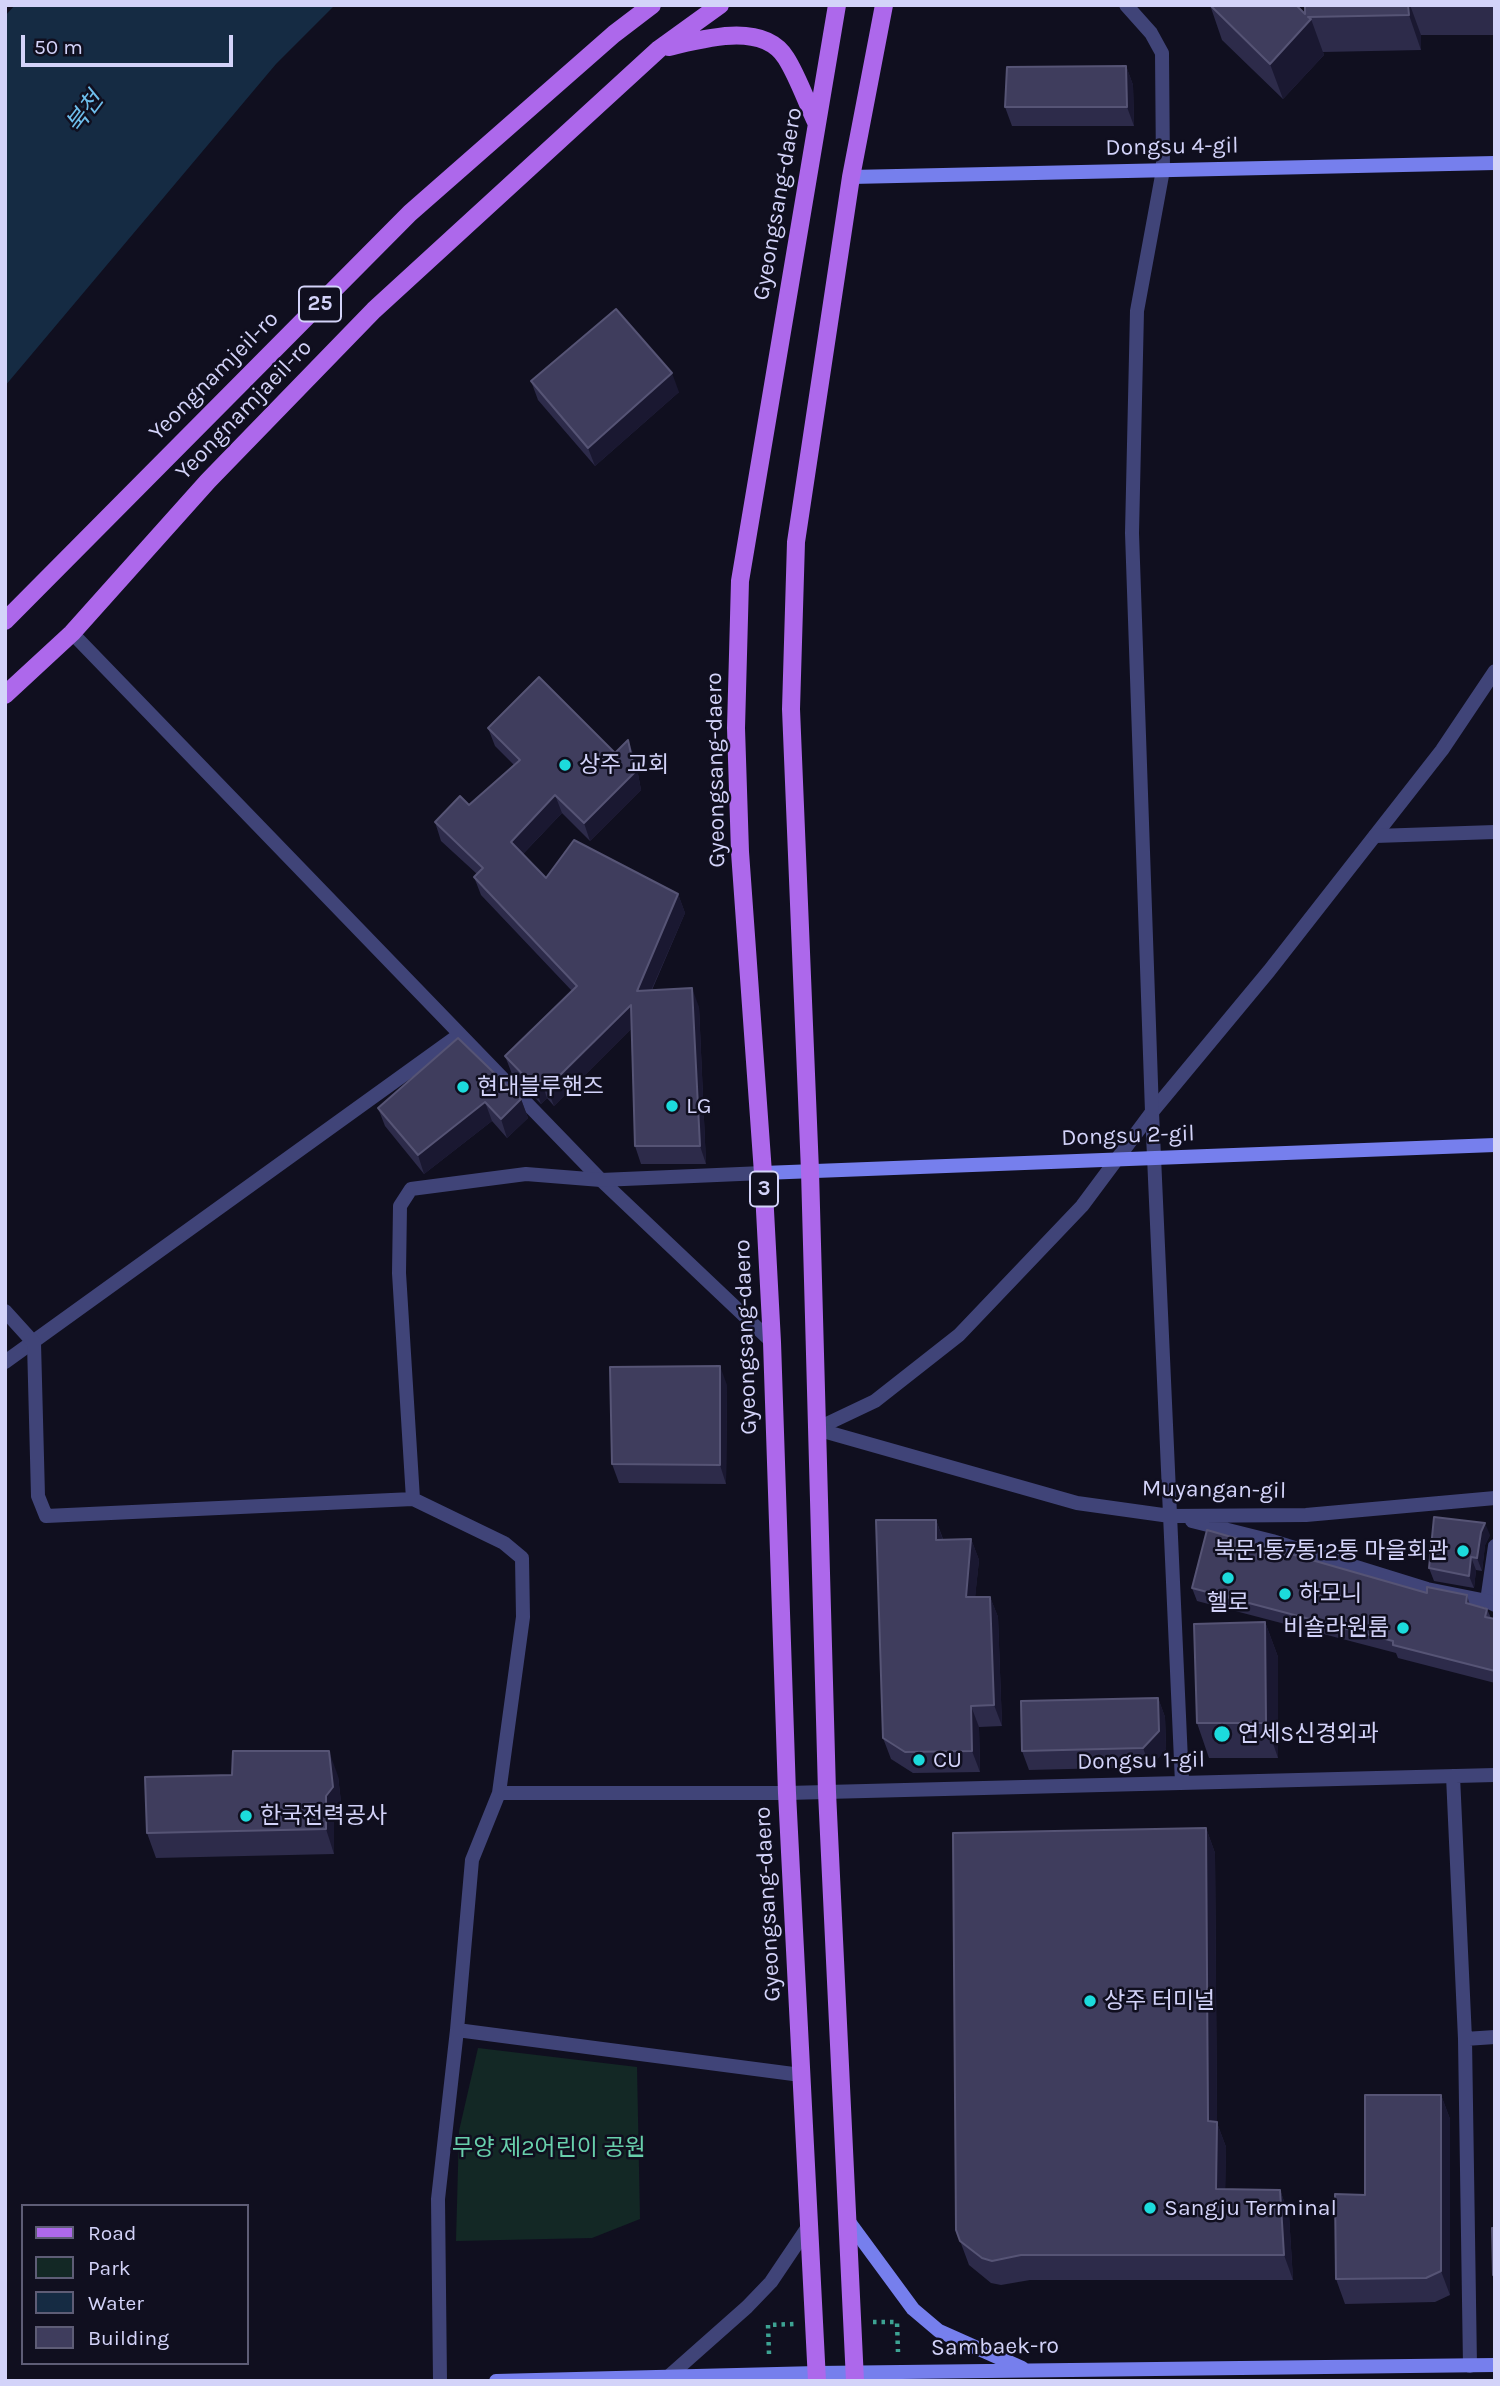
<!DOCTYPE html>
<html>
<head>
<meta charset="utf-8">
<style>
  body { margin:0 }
  #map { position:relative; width:1500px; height:2386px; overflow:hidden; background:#100f1f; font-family:Karla,sans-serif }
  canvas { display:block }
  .frame { position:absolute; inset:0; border:7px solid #d3d3f9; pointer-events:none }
  .legend { position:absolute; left:21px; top:2204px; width:228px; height:161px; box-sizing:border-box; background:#100f1f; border:2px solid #5e5d76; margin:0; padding:9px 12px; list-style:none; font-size:21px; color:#d3d3f9 }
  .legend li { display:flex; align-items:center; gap:14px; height:35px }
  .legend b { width:35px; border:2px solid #5e5d76 }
  .scale { position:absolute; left:21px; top:35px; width:212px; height:32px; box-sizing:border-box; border:4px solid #d3d3f9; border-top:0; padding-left:9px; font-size:21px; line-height:24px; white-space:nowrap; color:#d3d3f9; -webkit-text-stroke:5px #100f1f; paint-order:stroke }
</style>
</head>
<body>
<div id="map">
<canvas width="1500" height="2386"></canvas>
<div class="frame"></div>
<ul class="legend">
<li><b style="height:9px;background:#ad68eb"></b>Road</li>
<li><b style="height:19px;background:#132825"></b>Park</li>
<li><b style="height:19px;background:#152b43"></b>Water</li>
<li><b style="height:19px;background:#3f3d5d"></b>Building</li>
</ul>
<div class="scale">50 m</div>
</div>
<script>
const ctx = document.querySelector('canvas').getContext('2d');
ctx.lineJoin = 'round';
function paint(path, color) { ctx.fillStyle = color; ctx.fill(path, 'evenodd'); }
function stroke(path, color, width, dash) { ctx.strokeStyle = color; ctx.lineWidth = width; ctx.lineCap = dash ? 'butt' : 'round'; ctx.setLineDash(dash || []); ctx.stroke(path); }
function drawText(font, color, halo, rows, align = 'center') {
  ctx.font = font + ' Karla,"Noto Sans KR",sans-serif'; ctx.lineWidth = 5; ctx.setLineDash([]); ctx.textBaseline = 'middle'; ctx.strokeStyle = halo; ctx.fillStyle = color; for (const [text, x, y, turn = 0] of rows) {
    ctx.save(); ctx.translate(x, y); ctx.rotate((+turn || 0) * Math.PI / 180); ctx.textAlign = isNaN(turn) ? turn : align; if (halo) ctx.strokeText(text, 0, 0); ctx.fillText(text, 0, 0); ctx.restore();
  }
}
paint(new Path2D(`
  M 478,2048 L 637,2067 L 640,2219 L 592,2238 L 456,2241 L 459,2131 Z`), '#132825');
paint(new Path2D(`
  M 15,5 L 335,5 L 276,64 L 5,386 L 5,16 Z`), '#152b43');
stroke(new Path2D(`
  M 873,2322 L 897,2322 L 898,2352
  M 769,2354 L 768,2325 L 794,2324`), '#3da393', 4.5, [3.5, 5]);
stroke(new Path2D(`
  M 1126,5 L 1151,33 L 1162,53 L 1163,170
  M 72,633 L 601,1180 L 772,1342
  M 5,1362 L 459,1035
  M 816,1429 L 875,1401 L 959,1335 L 1082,1206 L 1152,1112 L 1269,971 L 1442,750 L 1495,671
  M 1487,1601 L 1495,1546`), '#404478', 14);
stroke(new Path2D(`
  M 1163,170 L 1137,311 L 1132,533 L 1152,1112 L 1182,1783
  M 1375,836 L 1495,832
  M 5,1311 L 34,1343 L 38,1496 L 46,1516 L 413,1499
  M 816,1429 L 1077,1503 L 1170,1516 L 1306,1515 L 1495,1498
  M 1192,1521 L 1272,1541 L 1427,1589 L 1487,1601 L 1495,1605
  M 1453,1776 L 1465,2039 L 1470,2366
  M 499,1793 L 787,1793 L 1495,1775
  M 457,2030 L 801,2075
  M 1465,2039 L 1495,2037
  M 672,2380 L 668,2377 L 747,2307 L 771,2282 L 810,2224
  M 440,2381 L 438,2199 L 457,2030 L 472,1860 L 499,1793 L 523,1617 L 522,1558 L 504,1543 L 413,1499 L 399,1273 L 400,1206 L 411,1189 L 526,1174 L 601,1180 L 763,1173`), '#404478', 14);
stroke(new Path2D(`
  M 851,177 L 1495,163
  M 763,1173 L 1495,1145
  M 849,2222 L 913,2309 L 939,2331 L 1022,2368
  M 496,2381 L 817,2373 L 1495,2365`), '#767fed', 14);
stroke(new Path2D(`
  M 669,47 C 703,39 763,21 786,58 C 798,77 806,101 816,122
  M 5,621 L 410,213 L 614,34 L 652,5
  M 5,695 L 72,633 L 208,481 L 374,310 L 659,49 L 720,5
  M 817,2381 L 787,1793 L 772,1342 L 763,1173 L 740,852 L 736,728 L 740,581 L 837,5
  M 855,2381 L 827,1792 L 810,1171 L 791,709 L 796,542 L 851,177 L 884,5`), '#ad68eb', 18);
paint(new Path2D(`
  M 1210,5 L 1305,14 L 1305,5 L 1495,5 L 1495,35 L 1421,35 L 1421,50 L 1323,52 L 1324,55 L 1283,99 L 1222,40 Z
  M 1126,66 L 1133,85 L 1134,126 L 1012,126 L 1005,107 Z
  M 531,381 L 679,392 L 595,466 L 538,400 Z
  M 488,728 L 615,753 L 635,758 L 641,790 L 590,841 L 562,813 L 523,854 L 546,878 L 678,894 L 685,913 L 652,990 L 699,1007 L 706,1164 L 641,1164 L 635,1146 L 631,1029 L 554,1106 L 547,1098 L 541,1104 L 512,1074 L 505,1056 L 572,991 L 481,895 L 474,877 L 477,874 L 441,841 L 435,822 L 469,805 L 514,765 L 495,746 Z
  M 521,1099 L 528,1118 L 507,1138 L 492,1121 L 424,1174 L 385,1126 L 378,1108 Z
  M 727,1385 L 726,1484 L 619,1483 L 612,1464 Z
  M 936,1520 L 943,1539 L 971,1539 L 979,1560 L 975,1597 L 990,1597 L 998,1617 L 1002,1726 L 979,1727 L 980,1772 L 913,1773 L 891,1759 L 883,1738 Z
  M 1490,1535 L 1485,1545 L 1482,1571 L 1476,1570 L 1474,1588 L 1434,1581 L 1429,1568 Z
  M 1192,1588 L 1427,1593 L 1467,1595 L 1470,1605 L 1487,1609 L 1491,1618 L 1495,1619 L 1495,1683 L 1398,1658 L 1396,1653 L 1197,1601 Z
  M 1265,1622 L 1278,1657 L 1278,1758 L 1209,1758 L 1197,1723 Z
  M 1158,1698 L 1165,1717 L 1166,1749 L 1150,1767 L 1029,1770 L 1022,1751 Z
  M 338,1776 L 342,1811 L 334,1821 L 334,1854 L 156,1858 L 147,1833 Z
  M 1206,1828 L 1215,1853 L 1217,2123 L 1226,2147 L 1225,2190 L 1280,2190 L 1289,2215 L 1293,2280 L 1030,2280 L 1001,2285 L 991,2283 L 969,2265 L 956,2230 Z
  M 1441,2095 L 1450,2119 L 1450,2295 L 1435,2302 L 1345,2304 L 1336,2279 L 1365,2195 Z`), '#2d2b4a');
paint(new Path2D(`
  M 1408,5 L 1410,5 L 1421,35 L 1421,50 L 1409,15 Z
  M 1311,19 L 1324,55 L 1283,99 L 1270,64 Z
  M 1126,66 L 1133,85 L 1134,126 L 1127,107 Z
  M 672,373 L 679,392 L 595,466 L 588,448 Z
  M 628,740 L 635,758 L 641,790 L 590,841 L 584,823 Z
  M 555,795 L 562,813 L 517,860 L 511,842 Z
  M 678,894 L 685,913 L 643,1009 L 637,991 Z
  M 692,988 L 699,1007 L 706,1164 L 700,1146 Z
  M 631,1005 L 637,1023 L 554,1106 L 547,1088 Z
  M 541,1080 L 547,1098 L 541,1104 L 534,1086 Z
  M 521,1099 L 528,1118 L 507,1138 L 501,1119 Z
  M 485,1102 L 492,1121 L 424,1174 L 418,1155 Z
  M 720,1366 L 727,1385 L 726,1484 L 720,1465 Z
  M 936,1520 L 943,1540 L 936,1540 Z
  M 1485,1523 L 1490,1535 L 1485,1545 L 1482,1571 L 1477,1558 L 1481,1532 Z
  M 971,1539 L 979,1560 L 973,1618 L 966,1597 Z
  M 1471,1557 L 1476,1570 L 1474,1588 L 1469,1576 Z
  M 990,1597 L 998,1617 L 1002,1726 L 994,1705 Z
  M 1265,1622 L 1278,1657 L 1278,1758 L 1266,1723 Z
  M 1158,1698 L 1165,1717 L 1166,1749 L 1150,1767 L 1143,1748 Z
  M 971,1706 L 979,1727 L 980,1772 L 972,1751 Z
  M 329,1751 L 338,1776 L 342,1811 L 334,1821 L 334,1854 L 326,1829 L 326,1796 Z
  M 1206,1828 L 1215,1853 L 1217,2123 L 1226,2147 L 1225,2214 L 1216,2189 L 1208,2121 Z
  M 1441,2095 L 1450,2119 L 1450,2295 L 1441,2271 Z
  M 1280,2190 L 1289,2215 L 1293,2280 L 1284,2255 Z`), '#1a1831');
const building = new Path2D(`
  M 1210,5 L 1296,5 L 1305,14 L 1305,5 L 1408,5 L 1409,15 L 1308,17 L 1311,19 L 1270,64 Z
  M 1126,66 L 1127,107 L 1005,107 L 1007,67 Z
  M 616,309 L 672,373 L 588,448 L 531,381 Z
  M 539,677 L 615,753 L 628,740 L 635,772 L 584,823 L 555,795 L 511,842 L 546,878 L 574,840 L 678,894 L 637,991 L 692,988 L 700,1146 L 635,1146 L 631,1005 L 547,1088 L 541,1080 L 534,1086 L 505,1056 L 577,986 L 474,877 L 483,868 L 435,822 L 460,796 L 469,805 L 520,760 L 488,728 Z
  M 458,1038 L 521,1099 L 501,1119 L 485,1102 L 418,1155 L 378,1108 Z
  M 720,1366 L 720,1465 L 612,1464 L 610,1367 Z
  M 1434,1517 L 1485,1523 L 1481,1532 L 1477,1558 L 1471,1557 L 1469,1576 L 1429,1568 Z
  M 876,1520 L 936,1520 L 936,1540 L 971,1539 L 966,1597 L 990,1597 L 994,1705 L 971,1706 L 972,1751 L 905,1752 L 883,1738 Z
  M 1207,1530 L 1427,1593 L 1427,1587 L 1467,1595 L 1466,1603 L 1487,1609 L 1485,1617 L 1495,1619 L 1495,1671 L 1393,1645 L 1393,1641 L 1192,1588 Z
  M 1265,1622 L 1266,1723 L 1197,1723 L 1194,1624 Z
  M 1158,1698 L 1159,1731 L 1143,1748 L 1022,1751 L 1021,1701 Z
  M 233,1751 L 329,1751 L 333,1787 L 326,1796 L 326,1829 L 147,1833 L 145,1777 L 232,1775 Z
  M 1206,1828 L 1208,2121 L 1217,2122 L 1216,2189 L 1280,2190 L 1284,2255 L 1021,2255 L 992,2261 L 982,2258 L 960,2241 L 956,2230 L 953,1833 Z
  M 1365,2095 L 1441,2095 L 1441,2271 L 1426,2278 L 1336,2279 L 1335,2194 L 1365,2195 Z
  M 1492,2228 L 1495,2228 L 1495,2276 L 1493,2275 Z`);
paint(building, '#3f3d5d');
stroke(building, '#565475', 2);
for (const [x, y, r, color] of [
  [565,765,7,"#1cdbdc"],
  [463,1087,7,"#1cdbdc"],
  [672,1106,7,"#1cdbdc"],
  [1463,1551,7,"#1cdbdc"],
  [1228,1578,7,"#1cdbdc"],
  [1285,1594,7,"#1cdbdc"],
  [1403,1628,7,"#1cdbdc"],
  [1222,1734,9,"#1cdbdc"],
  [919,1760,7,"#1cdbdc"],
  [246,1816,7,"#1cdbdc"],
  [1090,2001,7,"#1cdbdc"],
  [1150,2208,7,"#1cdbdc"]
]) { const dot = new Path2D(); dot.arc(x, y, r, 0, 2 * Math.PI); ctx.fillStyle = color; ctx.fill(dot); stroke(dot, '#100f1f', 2.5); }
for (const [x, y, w] of [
  [320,304,42],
  [764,1189,28]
]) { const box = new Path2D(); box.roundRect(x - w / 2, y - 17.5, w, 35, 5); ctx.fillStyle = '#100f1f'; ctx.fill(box); stroke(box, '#d3d3f9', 2); }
drawText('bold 21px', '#d3d3f9', null, [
  ["25",320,304],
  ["3",764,1189]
]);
drawText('23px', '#d3d3f9', '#100f1f', [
  ["Dongsu 4-gil",1172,147,-1],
  ["Gyeongsang-daero",778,204,-80],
  ["Yeongnamjeil-ro",214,376,-45],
  ["Yeongnamjaeil-ro",244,410,-46],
  ["Gyeongsang-daero",716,770,-91],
  ["Dongsu 2-gil",1128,1136,-2],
  ["Gyeongsang-daero",746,1337,-92],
  ["Muyangan-gil",1214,1490,1],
  ["Dongsu 1-gil",1141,1761,-1],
  ["Gyeongsang-daero",768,1904,-93],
  ["Sambaek-ro",995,2347,-1]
]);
drawText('23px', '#d3d3f9', '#100f1f', [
  ["상주 교회",579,765],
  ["현대블루핸즈",477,1087],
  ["LG",686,1106],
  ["북문1통7통12통 마을회관",1449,1551,"right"],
  ["하모니",1299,1594],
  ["헬로",1228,1603,"center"],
  ["비숄라원룸",1389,1628,"right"],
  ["연세S신경외과",1238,1734],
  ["CU",933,1760],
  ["한국전력공사",260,1816],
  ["상주 터미널",1104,2001],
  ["Sangju Terminal",1164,2208]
], 'left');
drawText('23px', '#68d0ac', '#100f1f', [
  ["무양 제2어린이 공원",549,2148]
]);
drawText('italic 24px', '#6ebeec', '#100f1f', [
  ["북천",85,113,-53]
]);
</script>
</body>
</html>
